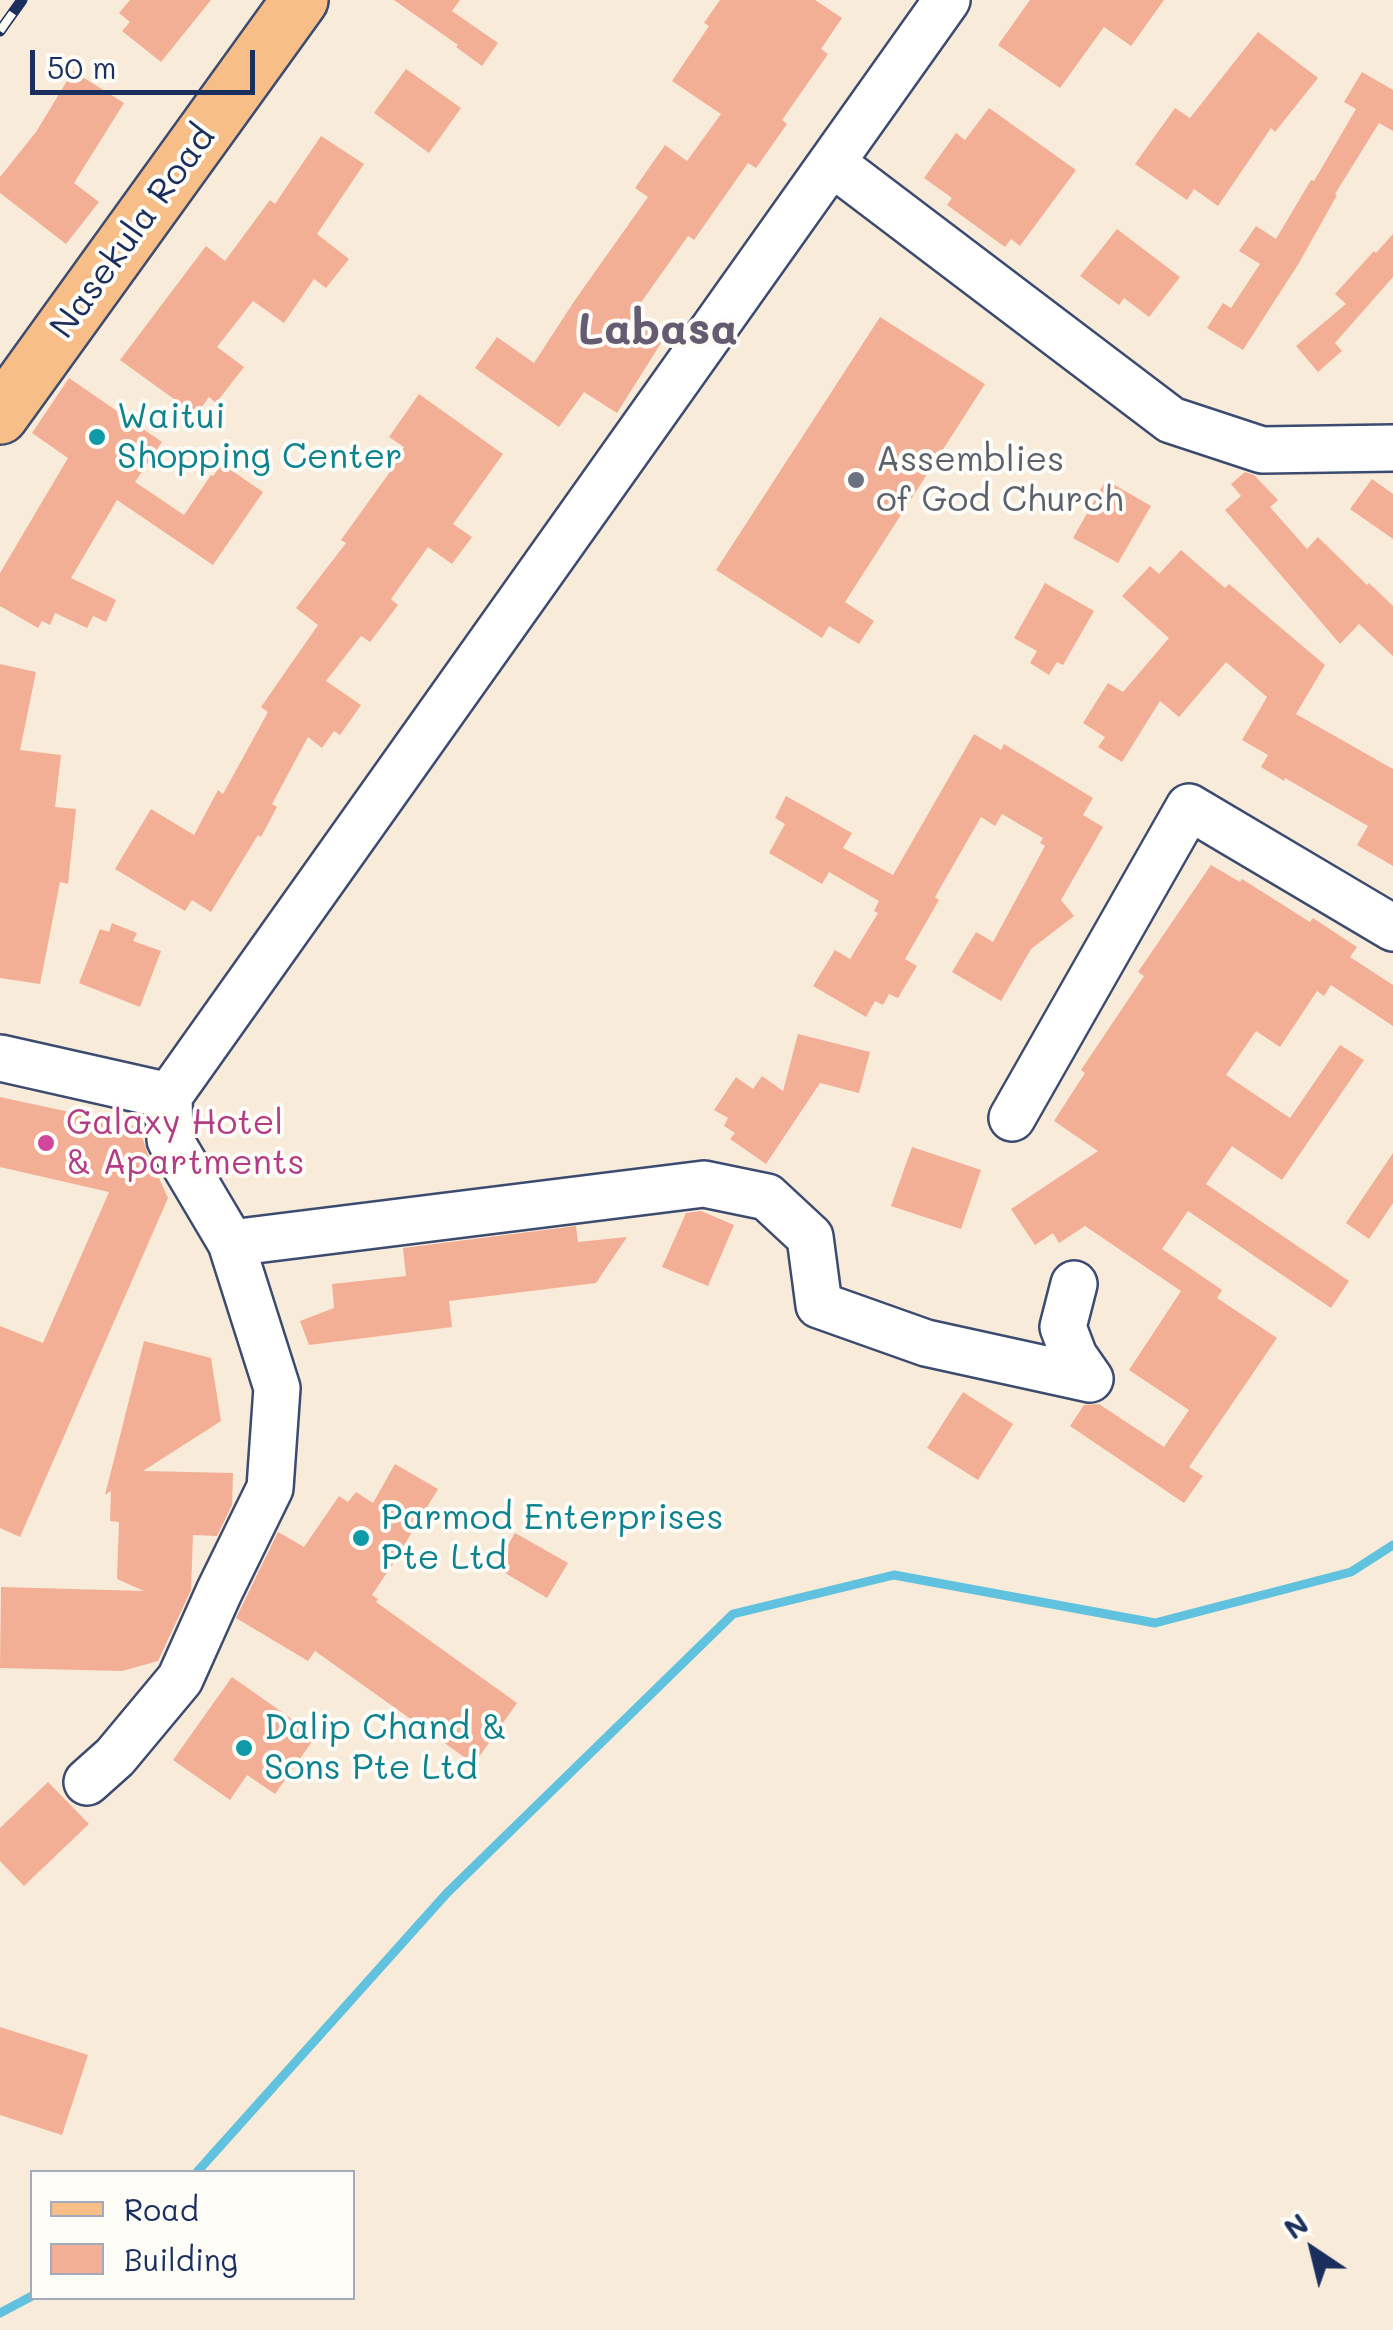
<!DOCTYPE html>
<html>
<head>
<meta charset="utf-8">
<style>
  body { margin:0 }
  #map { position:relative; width:1393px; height:2330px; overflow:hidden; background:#f8ebd9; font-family:Mali,sans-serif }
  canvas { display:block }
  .legend { position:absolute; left:30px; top:2170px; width:325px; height:130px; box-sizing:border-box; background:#fdfcf7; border:2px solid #a3aaba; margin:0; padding:12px 18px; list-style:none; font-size:30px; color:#1b2f5e }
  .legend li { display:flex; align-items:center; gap:20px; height:50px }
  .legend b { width:50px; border:2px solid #a3aaba }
  .north { position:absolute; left:1263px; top:2200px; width:100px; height:100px; -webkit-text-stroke:8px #fdfcf7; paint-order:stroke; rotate:325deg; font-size:28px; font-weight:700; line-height:40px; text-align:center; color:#1b2f5e }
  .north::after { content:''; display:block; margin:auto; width:35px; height:45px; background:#1b2f5e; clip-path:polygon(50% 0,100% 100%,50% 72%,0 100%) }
  .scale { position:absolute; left:30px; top:50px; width:225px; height:45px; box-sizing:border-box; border:5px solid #1b2f5e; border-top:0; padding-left:12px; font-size:30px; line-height:35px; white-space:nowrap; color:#1b2f5e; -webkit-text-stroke:8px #fdfcf7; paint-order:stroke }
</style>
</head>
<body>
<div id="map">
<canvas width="1393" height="2330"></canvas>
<ul class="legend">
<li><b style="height:12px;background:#f7be88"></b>Road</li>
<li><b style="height:28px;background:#f2af95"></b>Building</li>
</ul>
<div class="north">N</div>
<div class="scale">50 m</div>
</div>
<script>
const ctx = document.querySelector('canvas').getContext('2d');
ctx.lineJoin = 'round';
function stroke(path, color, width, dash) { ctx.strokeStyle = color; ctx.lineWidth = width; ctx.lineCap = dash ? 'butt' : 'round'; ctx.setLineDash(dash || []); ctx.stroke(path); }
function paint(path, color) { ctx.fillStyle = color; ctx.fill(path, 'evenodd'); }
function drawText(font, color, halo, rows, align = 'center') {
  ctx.font = font + ' Mali,sans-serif'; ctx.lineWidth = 8; ctx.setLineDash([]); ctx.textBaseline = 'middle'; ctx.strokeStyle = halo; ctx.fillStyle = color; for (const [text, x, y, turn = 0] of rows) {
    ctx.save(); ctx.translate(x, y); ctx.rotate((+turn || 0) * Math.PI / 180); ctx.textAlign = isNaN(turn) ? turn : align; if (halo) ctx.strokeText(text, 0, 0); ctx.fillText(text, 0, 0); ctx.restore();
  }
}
stroke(new Path2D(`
  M 197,2172 L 447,1893 L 733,1614 L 894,1575 L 1155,1623 L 1351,1572 L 1393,1545
  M 0,2313 L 32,2296`), '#61c2df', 9);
paint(new Path2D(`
  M 130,0 L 211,0 L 161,62 L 122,31 L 130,22 L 119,13 Z
  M 394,0 L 460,0 L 452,11 L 498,43 L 482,66 L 456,47 L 458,45 Z
  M 720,0 L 815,0 L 842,18 L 821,49 L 828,54 L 782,120 L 787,124 L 756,168 L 748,163 L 694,240 L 688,236 L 635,311 L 668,332 L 617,413 L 584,392 L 559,427 L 475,368 L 497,337 L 534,363 L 575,300 L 648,197 L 635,188 L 665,145 L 687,161 L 721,114 L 672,81 L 709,26 L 704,23 Z
  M 1030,0 L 1164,0 L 1131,46 L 1104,27 L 1060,88 L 998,45 Z
  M 1258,32 L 1318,78 L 1275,132 L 1271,128 L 1218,206 L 1194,189 L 1187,200 L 1135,164 L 1175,108 L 1190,118 Z
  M 406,69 L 461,108 L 429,153 L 374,113 Z
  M 73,71 L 124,103 L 74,183 L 99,202 L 66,244 L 0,193 L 0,177 L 36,132 Z
  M 1362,72 L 1393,90 L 1393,131 L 1379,123 L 1335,194 L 1337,195 L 1299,263 L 1243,350 L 1207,328 L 1223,303 L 1231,308 L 1260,264 L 1239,251 L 1256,226 L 1276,239 L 1311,180 L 1314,181 L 1356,109 L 1344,102 Z
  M 989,108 L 1076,170 L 1020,246 L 1011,239 L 1005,247 L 947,205 L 952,198 L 924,178 L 956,133 L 965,140 Z
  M 321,136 L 364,164 L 317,234 L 349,259 L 326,288 L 314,279 L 284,323 L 253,301 L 217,347 L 244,367 L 216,403 L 209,397 L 196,415 L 120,360 L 206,246 L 225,261 L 270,200 L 275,204 Z
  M 1117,229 L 1180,277 L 1149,317 L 1124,298 L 1119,305 L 1080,276 Z
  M 1393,234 L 1393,277 L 1335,343 L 1342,351 L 1318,372 L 1296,346 L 1346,304 L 1335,294 L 1374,251 L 1376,253 Z
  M 880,317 L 985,384 L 845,602 L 874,621 L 859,644 L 829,626 L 822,638 L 716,570 Z
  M 69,378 L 162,442 L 135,482 L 184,515 L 211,475 L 213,476 L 222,464 L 263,492 L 213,565 L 117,500 L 71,578 L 116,600 L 106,622 L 93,616 L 87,628 L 55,613 L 50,625 L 42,621 L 38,628 L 0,606 L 0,573 L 68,458 L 32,433 Z
  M 419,394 L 503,454 L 453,524 L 472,537 L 452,564 L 428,547 L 391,599 L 398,605 L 370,642 L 361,636 L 326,681 L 361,705 L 340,735 L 334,731 L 322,748 L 308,737 L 272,804 L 277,807 L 261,837 L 258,835 L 211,912 L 192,900 L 185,911 L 115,869 L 151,809 L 194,835 L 218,790 L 223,794 L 268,712 L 261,707 L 318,625 L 296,608 L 346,543 L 341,540 L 397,462 L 394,460 L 404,447 L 389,437 Z
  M 1245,472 L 1254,475 L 1278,500 L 1270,507 L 1307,549 L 1318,537 L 1367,585 L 1369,583 L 1393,606 L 1393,656 L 1359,624 L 1340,644 L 1225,510 L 1241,496 L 1231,484 Z
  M 1372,479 L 1393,494 L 1393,539 L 1350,509 Z
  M 1106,480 L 1151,506 L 1118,563 L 1073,538 Z
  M 1181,550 L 1225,588 L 1229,584 L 1325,665 L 1296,714 L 1393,769 L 1393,866 L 1357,845 L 1368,826 L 1285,778 L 1284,781 L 1261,767 L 1268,755 L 1242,740 L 1267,697 L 1226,662 L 1179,717 L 1160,701 L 1122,762 L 1098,747 L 1105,737 L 1083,723 L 1108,683 L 1123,692 L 1169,638 L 1122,596 L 1150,566 L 1159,574 Z
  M 1045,583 L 1094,611 L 1063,665 L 1057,662 L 1049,675 L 1030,663 L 1037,651 L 1014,638 Z
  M 0,664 L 36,672 L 20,750 L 61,755 L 55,807 L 76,809 L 68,884 L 60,882 L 40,984 L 0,978 Z
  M 974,734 L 1001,750 L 1004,744 L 1093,798 L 1083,815 L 1103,827 L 1061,900 L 1074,916 L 1031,949 L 1001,1001 L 952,972 L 976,932 L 993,942 L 1045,846 L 1040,843 L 1043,838 L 1002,814 L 995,826 L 981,817 L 935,897 L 939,900 L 905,959 L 917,966 L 898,998 L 889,994 L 883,1005 L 875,1001 L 866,1017 L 813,986 L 835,950 L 850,959 L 878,913 L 874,911 L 879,901 L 829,872 L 822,884 L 769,853 L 785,824 L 775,818 L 786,796 L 852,833 L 843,848 L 893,875 Z
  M 1211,865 L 1240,882 L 1242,879 L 1310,922 L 1313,918 L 1357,947 L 1350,957 L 1393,985 L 1393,1026 L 1331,985 L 1324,996 L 1317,991 L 1280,1047 L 1256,1031 L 1226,1075 L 1290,1118 L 1340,1045 L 1364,1060 L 1282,1180 L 1232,1146 L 1206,1184 L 1349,1281 L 1331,1308 L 1188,1211 L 1162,1249 L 1222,1290 L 1217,1298 L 1277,1338 L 1189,1467 L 1203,1476 L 1184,1503 L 1070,1426 L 1084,1405 L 1099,1404 L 1164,1447 L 1189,1410 L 1129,1370 L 1181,1291 L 1085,1226 L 1059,1243 L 1053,1233 L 1035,1245 L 1011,1209 L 1098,1151 L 1054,1121 L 1085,1073 L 1081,1070 L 1144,976 L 1138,972 Z
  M 112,923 L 137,933 L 133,941 L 161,951 L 140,1007 L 79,983 L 100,929 L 109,932 Z
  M 798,1034 L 870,1052 L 859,1093 L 820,1083 L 766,1164 L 730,1139 L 735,1133 L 724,1126 L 728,1118 L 714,1110 L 736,1077 L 753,1089 L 762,1076 L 783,1091 Z
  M 0,1097 L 139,1127 L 147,1152 L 168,1198 L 20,1537 L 0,1528 L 0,1326 L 43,1343 L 109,1192 L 0,1167 Z
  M 912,1147 L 981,1170 L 961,1229 L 891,1206 Z
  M 1393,1153 L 1393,1203 L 1369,1239 L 1346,1223 Z
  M 701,1211 L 734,1225 L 708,1286 L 662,1267 L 686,1213 Z
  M 576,1226 L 578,1242 L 627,1237 L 596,1283 L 449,1301 L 452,1327 L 309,1345 L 300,1321 L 334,1308 L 332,1284 L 406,1276 L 403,1248 Z
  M 144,1341 L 211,1358 L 221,1421 L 143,1471 L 233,1473 L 232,1505 L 217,1536 L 193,1535 L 191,1590 L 158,1661 L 122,1671 L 0,1668 L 1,1587 L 144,1591 L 117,1579 L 119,1522 L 110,1521 L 111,1491 L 105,1495 Z
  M 963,1392 L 1013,1424 L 978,1480 L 927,1448 Z
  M 395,1464 L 438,1489 L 406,1542 L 407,1543 L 372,1595 L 378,1599 L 376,1602 L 517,1703 L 474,1764 L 315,1651 L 308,1661 L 236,1618 L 278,1532 L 304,1547 L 339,1496 L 348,1502 L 356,1492 L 373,1503 Z
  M 515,1533 L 568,1563 L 547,1598 L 495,1567 Z
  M 232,1677 L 316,1736 L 275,1794 L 247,1775 L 230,1800 L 173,1760 Z
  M 48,1782 L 89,1824 L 24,1886 L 0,1861 L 0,1828 Z
  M 0,2027 L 88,2055 L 62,2135 L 0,2115 Z`), '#f2af95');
const minor = new Path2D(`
  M 832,163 L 1171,420 L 1262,450 L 1393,448
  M 0,1058 L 169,1096
  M 1012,1118 L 1189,807 L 1393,928
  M 231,1243 L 704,1184 L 767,1197 L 810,1237 L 819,1305 L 926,1343 L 1090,1379 L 1074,1356 L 1063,1327 L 1074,1284
  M 87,1782 L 115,1757 L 180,1679 L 219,1592 L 270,1488 L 277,1388 L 231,1243 L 170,1140 L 169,1096 L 947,0`);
const major = new Path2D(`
  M 0,416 L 300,0`);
stroke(minor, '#3c4b70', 50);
stroke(major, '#3c4b70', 60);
stroke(minor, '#fff', 45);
stroke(major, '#f7be88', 55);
const rail = new Path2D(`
  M 0,31 L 22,0`);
stroke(rail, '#1b2f5e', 11);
stroke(rail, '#fdfcf7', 8, [22]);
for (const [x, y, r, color] of [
  [97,437,10,"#0f9aa8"],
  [856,480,10,"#6b7280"],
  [46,1143,10,"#d1479c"],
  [361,1538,10,"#0f9aa8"],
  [244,1748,10,"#0f9aa8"]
]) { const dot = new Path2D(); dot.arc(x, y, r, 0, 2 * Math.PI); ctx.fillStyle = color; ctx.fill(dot); stroke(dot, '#fdfcf7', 4); }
drawText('35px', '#1b2f5e', '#fdfcf7', [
  ["Nasekula Road",133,232,-54]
]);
drawText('35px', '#0d838f', '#fdfcf7', [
  ["Waitui",117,417],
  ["Shopping Center",117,457],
  ["Parmod Enterprises",381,1518],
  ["Pte Ltd",381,1558],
  ["Dalip Chand &",264,1728],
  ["Sons Pte Ltd",264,1768]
], 'left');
drawText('35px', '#5b616d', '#fdfcf7', [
  ["Assemblies",876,460],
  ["of God Church",876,500]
], 'left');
drawText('35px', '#b23c85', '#fdfcf7', [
  ["Galaxy Hotel",66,1123],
  ["& Apartments",66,1163]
], 'left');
drawText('bold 45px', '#665c71', '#fdfcf7', [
  ["Labasa",658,330]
]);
</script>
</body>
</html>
